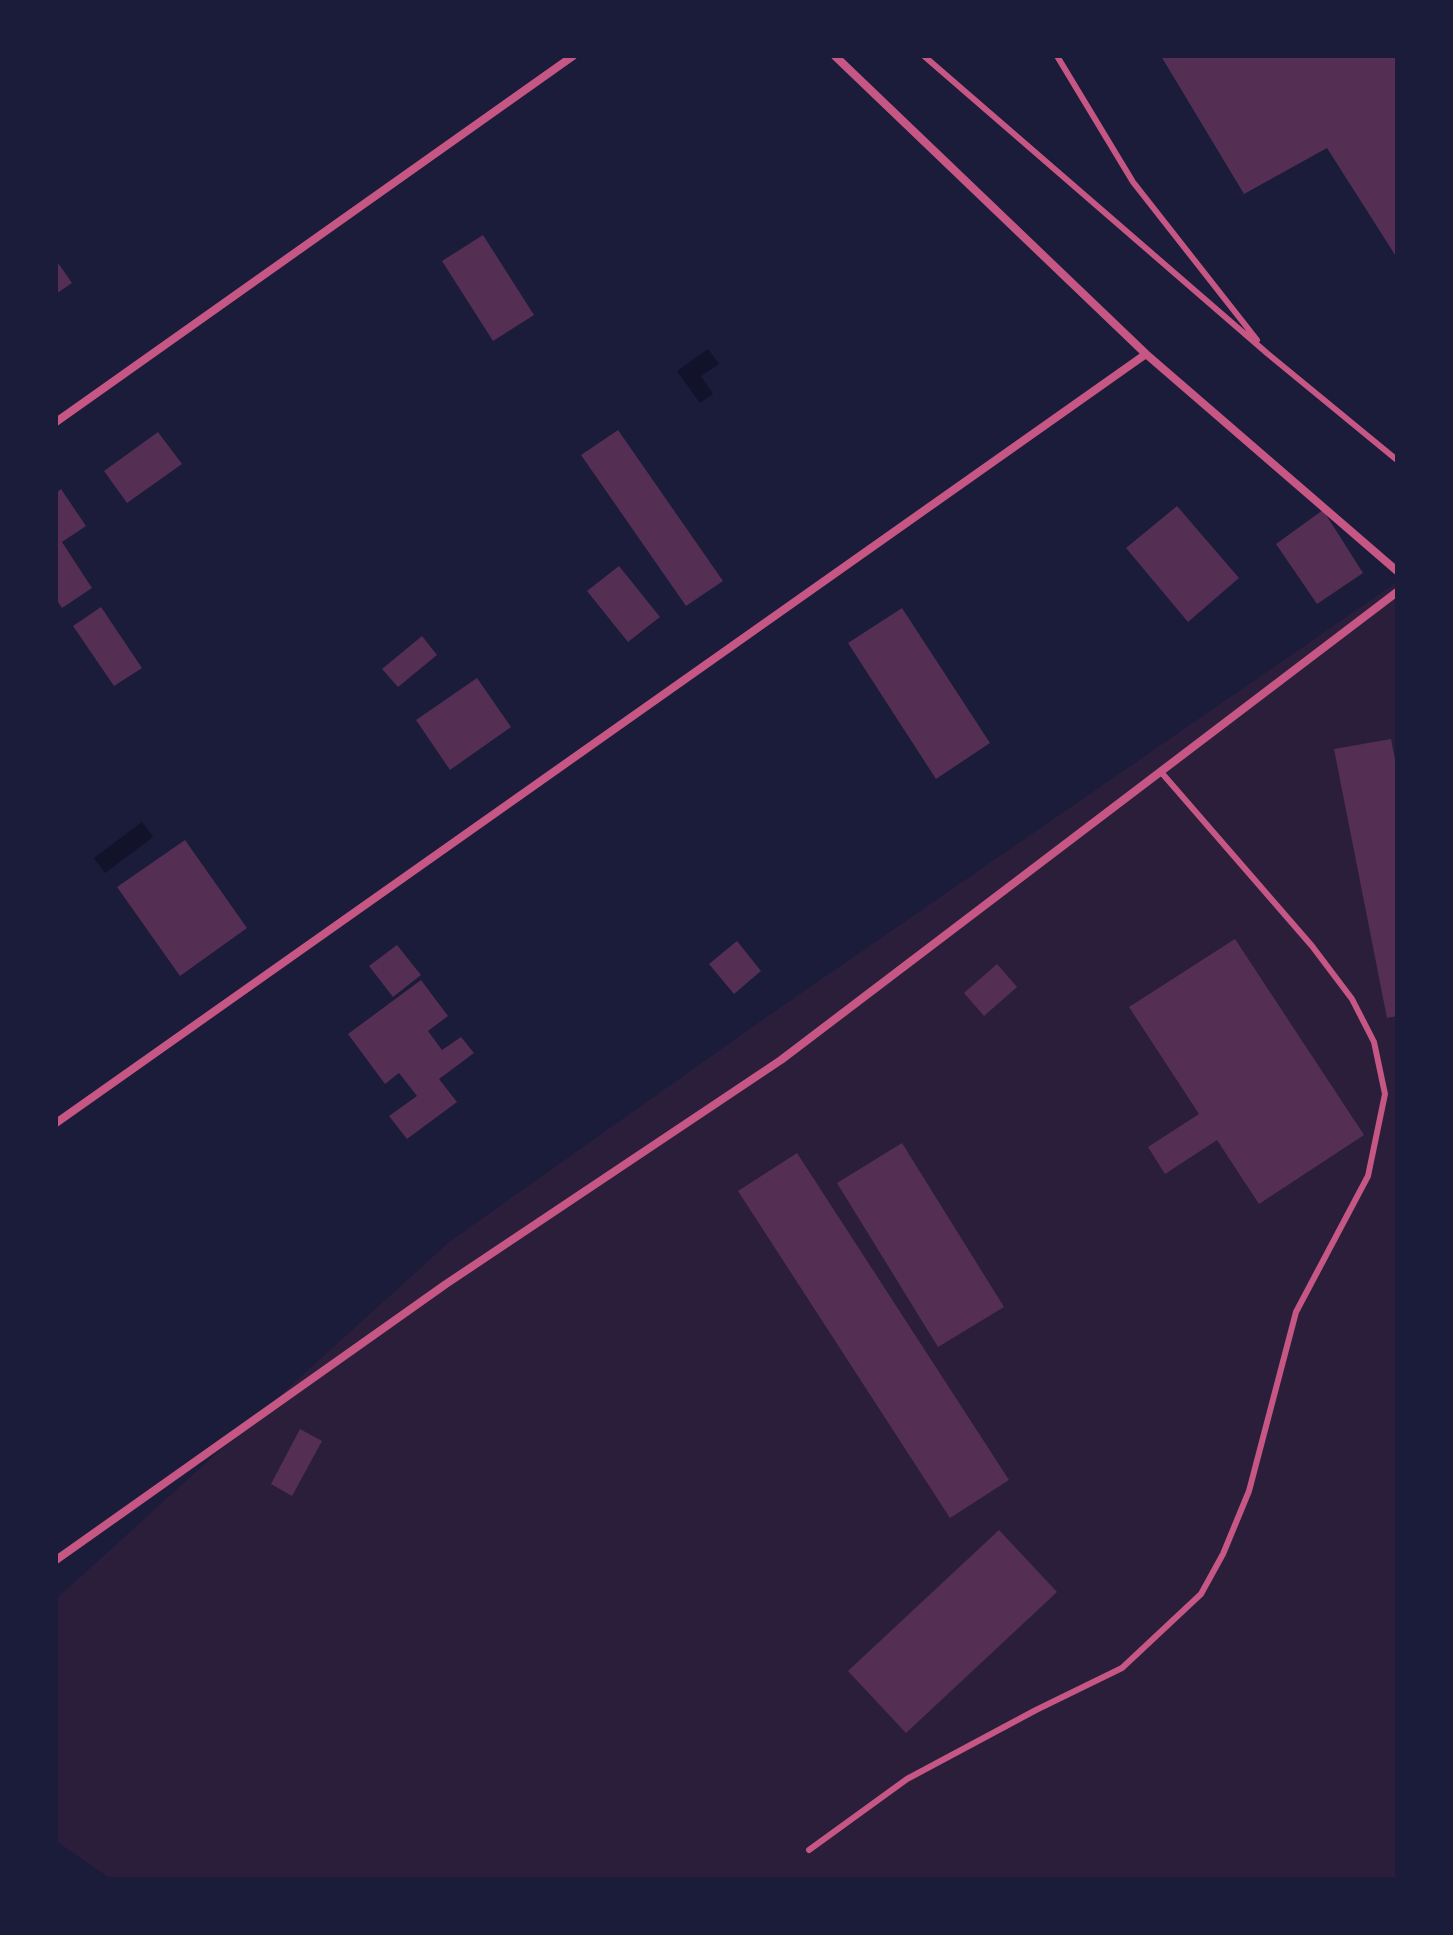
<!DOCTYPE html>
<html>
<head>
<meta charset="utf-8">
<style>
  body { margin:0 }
  #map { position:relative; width:1453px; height:1935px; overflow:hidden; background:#1b1b3a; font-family:"IBM Plex Serif",serif }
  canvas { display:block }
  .frame { position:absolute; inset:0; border:58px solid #1b1b3a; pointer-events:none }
</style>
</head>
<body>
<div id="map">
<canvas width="1453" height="1935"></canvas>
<div class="frame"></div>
</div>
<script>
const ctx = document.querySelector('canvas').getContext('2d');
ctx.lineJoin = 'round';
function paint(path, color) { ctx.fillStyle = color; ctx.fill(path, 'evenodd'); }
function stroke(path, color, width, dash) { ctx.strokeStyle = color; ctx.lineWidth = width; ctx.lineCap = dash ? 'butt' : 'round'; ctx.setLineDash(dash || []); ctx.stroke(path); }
paint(new Path2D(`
  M 1397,582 L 1397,1879 L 111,1879 L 56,1841 L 56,1599 L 449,1242 L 765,1018 Z`), '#2a1e3b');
paint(new Path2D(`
  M 708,349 L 719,364 L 701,376 L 713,394 L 700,403 L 677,371 Z
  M 142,822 L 153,837 L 105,873 L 94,858 Z`), '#12122b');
paint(new Path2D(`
  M 1161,56 L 1397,56 L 1397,258 L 1327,148 L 1244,194 Z
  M 483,235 L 534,315 L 493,341 L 442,261 Z
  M 56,260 L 72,283 L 56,294 Z
  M 618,430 L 723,581 L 686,606 L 581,455 Z
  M 158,432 L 182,464 L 127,503 L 104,471 Z
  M 61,489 L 86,526 L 62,542 L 92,588 L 62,608 L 56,599 L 56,493 Z
  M 1177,506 L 1239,578 L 1188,622 L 1126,548 Z
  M 1323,510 L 1363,573 L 1317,604 L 1276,544 Z
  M 619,566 L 660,617 L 628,642 L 587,591 Z
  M 101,607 L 142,668 L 114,686 L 73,626 Z
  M 902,608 L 990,743 L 936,779 L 848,643 Z
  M 422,636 L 437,655 L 398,687 L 382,669 Z
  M 477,678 L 511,727 L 450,770 L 416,720 Z
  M 1391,739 L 1397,770 L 1397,1016 L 1387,1018 L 1334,749 Z
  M 185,840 L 247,928 L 180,976 L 117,887 Z
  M 1235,939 L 1364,1135 L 1259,1204 L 1217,1140 L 1165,1174 L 1148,1147 L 1199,1114 L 1129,1007 Z
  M 737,941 L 761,971 L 734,994 L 709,964 Z
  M 397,945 L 421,975 L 393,997 L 369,966 Z
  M 997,964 L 1017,987 L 984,1016 L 964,993 Z
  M 421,980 L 448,1016 L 428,1031 L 442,1050 L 461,1037 L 474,1053 L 439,1079 L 457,1102 L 407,1139 L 389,1116 L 417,1096 L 399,1073 L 385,1084 L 348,1034 Z
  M 902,1143 L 1004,1307 L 938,1347 L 837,1183 Z
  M 797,1153 L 1009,1480 L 950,1518 L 738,1191 Z
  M 300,1429 L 322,1441 L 292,1496 L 271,1484 Z
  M 999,1530 L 1057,1592 L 906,1733 L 848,1671 Z`), '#542f53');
stroke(new Path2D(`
  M 924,56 L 1268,354 L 1397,460
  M 1057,56 L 1133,182 L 1257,340
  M 809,1850 L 907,1779 L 1036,1710 L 1122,1668 L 1201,1594 L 1223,1554 L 1249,1491 L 1296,1312 L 1368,1176 L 1385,1094 L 1374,1042 L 1352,999 L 1312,946 L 1161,772`), '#c65784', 6);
stroke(new Path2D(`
  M 835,56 L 1146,354 L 1397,571
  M 56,422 L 573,56
  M 56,1123 L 1146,354
  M 56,1560 L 446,1284 L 781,1060 L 1397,592`), '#c65784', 8);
</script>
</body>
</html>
